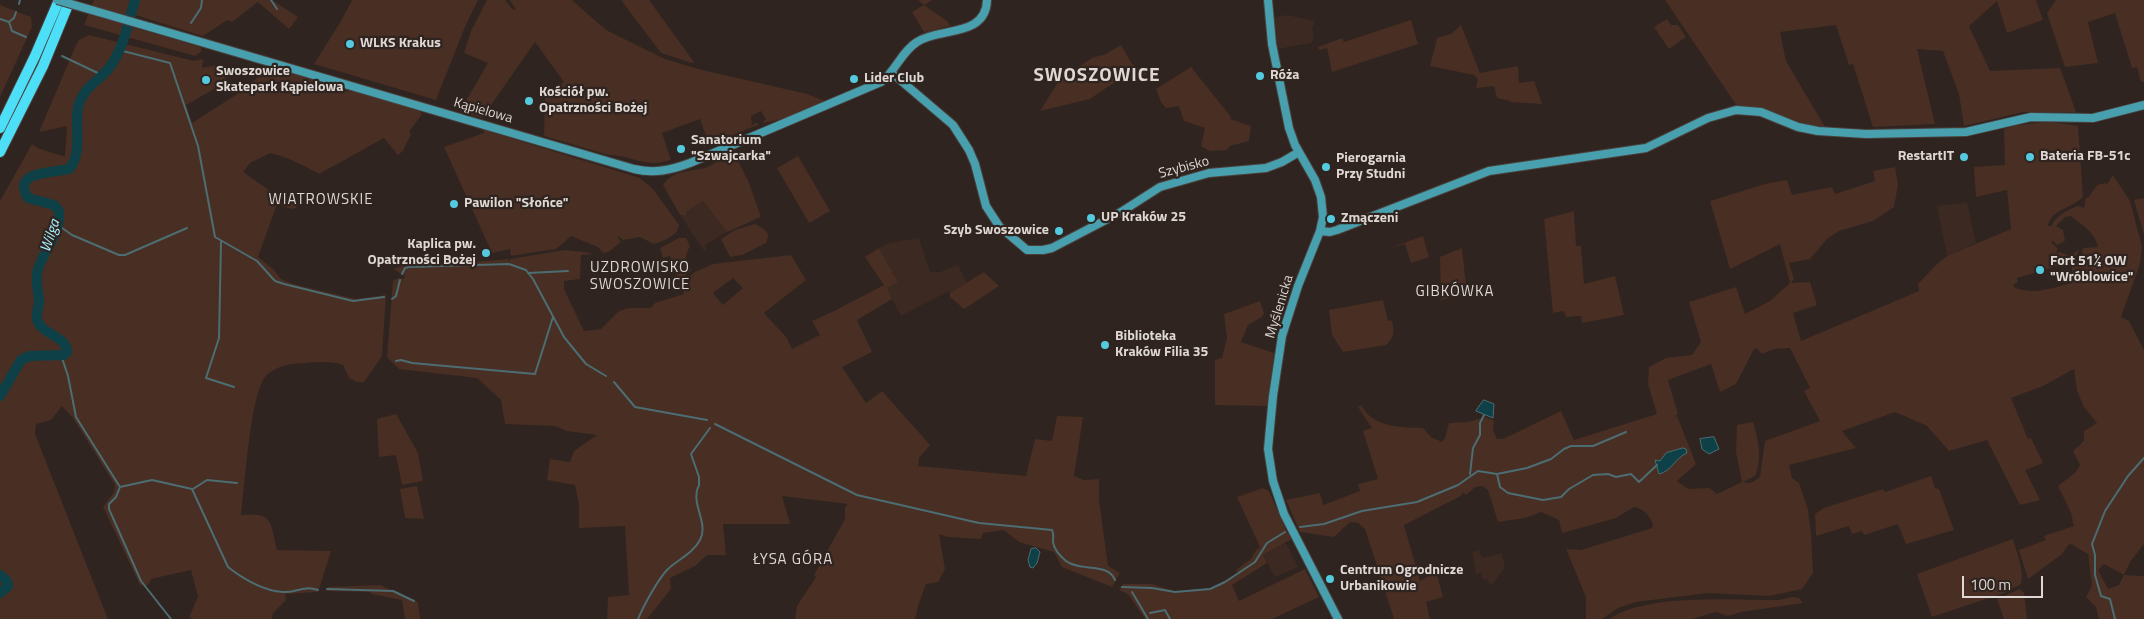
<!DOCTYPE html>
<html>
<head>
<meta charset="utf-8">
<style>
  body { margin:0 }
  #map { position:relative; width:2144px; height:619px; overflow:hidden; background:#2f241f; font-family:"Titillium Web",sans-serif }
  canvas { display:block }
  .scale { position:absolute; left:1962px; top:576px; width:81px; height:22px; box-sizing:border-box; border:2px solid #ded7d3; border-top:0; padding-left:6px; font-size:15px; line-height:18px; white-space:nowrap; color:#ded7d3; -webkit-text-stroke:4px #2f241f; paint-order:stroke }
</style>
</head>
<body>
<div id="map">
<canvas width="2144" height="619"></canvas>
<div class="scale">100 m</div>
</div>
<script>
const ctx = document.querySelector('canvas').getContext('2d');
ctx.lineJoin = 'round';
function paint(path, color) { ctx.fillStyle = color; ctx.fill(path, 'evenodd'); }
function stroke(path, color, width, dash) { ctx.strokeStyle = color; ctx.lineWidth = width; ctx.lineCap = dash ? 'butt' : 'round'; ctx.setLineDash(dash || []); ctx.stroke(path); }
function drawText(font, color, halo, rows, align = 'center') {
  ctx.font = font + ' "Titillium Web",sans-serif'; ctx.lineWidth = 4.5; ctx.setLineDash([]); ctx.textBaseline = 'middle'; ctx.strokeStyle = halo; ctx.fillStyle = color; for (const [text, x, y, turn = 0] of rows) {
    ctx.save(); ctx.translate(x, y); ctx.rotate((+turn || 0) * Math.PI / 180); ctx.textAlign = isNaN(turn) ? turn : align; if (halo) ctx.strokeText(text, 0, 0); ctx.fillText(text, 0, 0); ctx.restore();
  }
}
paint(new Path2D(`
  M 1287,15 L 1315,21 L 1312,29 L 1314,35 L 1312,43 L 1277,49 L 1273,17 Z
  M 703,201 L 727,232 L 705,245 L 707,250 L 704,251 L 680,215 L 685,216 L 686,212 Z
  M 1967,202 L 1976,243 L 1947,256 L 1937,206 Z
  M 919,238 L 930,272 L 940,272 L 958,265 L 967,283 L 950,293 L 949,291 L 901,316 L 886,288 L 898,282 L 879,248 L 889,243 Z
  M 1286,543 L 1298,567 L 1275,577 L 1263,555 Z
  M 1479,550 L 1482,558 L 1502,553 L 1505,568 L 1491,586 L 1487,579 L 1483,580 L 1481,573 L 1476,574 L 1472,552 Z`), '#3b2922');
paint(new Path2D(`
  M 94,0 L 272,0 L 298,17 L 289,29 L 258,2 L 232,22 L 227,20 L 203,36 L 129,13 L 125,25 L 200,47 L 202,51 L 195,56 L 84,25 Z
  M 352,0 L 478,0 L 465,27 L 436,100 L 314,64 L 341,21 Z
  M 487,0 L 505,0 L 512,9 L 516,10 L 510,0 L 572,0 L 606,30 L 665,59 L 698,69 L 807,94 L 825,101 C 805,110 784,121 762,123 L 766,119 L 761,111 L 751,116 L 752,126 L 755,123 L 760,124 L 704,147 L 703,143 L 708,141 L 700,119 L 662,133 L 671,160 C 666,161 660,163 654,163 C 639,163 625,155 609,155 L 544,136 L 545,95 L 564,82 L 535,42 L 482,118 L 460,111 L 488,63 L 464,53 L 471,31 Z
  M 621,0 L 649,0 L 694,62 L 692,63 L 661,53 Z
  M 918,0 L 933,0 L 924,5 L 947,21 L 950,26 L 924,32 L 912,12 L 924,5 Z
  M 1665,0 L 2036,0 L 2043,20 L 2007,33 L 1997,1 L 1969,26 L 1990,71 L 2060,68 L 2076,112 L 2023,112 L 1964,126 L 1959,94 L 1943,51 L 1917,49 L 1935,124 L 1873,127 L 1853,64 L 1849,65 L 1836,25 L 1780,32 L 1786,61 L 1825,127 C 1816,125 1806,124 1798,122 C 1776,114 1760,104 1737,106 Z
  M 2056,0 L 2144,0 L 2144,82 L 2141,82 L 2137,67 L 2132,68 L 2115,13 L 2088,22 L 2098,63 L 2065,67 L 2047,13 Z
  M 0,5 L 31,17 L 32,27 L 0,97 Z
  M 1667,19 L 1671,25 L 1678,25 L 1686,37 L 1669,49 L 1654,27 Z
  M 1411,20 L 1418,44 L 1332,72 L 1327,48 L 1319,50 L 1318,47 L 1342,38 L 1344,42 Z
  M 1461,25 L 1480,73 L 1518,66 L 1519,83 L 1534,81 L 1542,104 L 1510,102 L 1510,101 L 1497,98 L 1494,86 L 1476,88 L 1478,79 L 1474,75 L 1430,66 L 1437,38 L 1451,34 Z
  M 89,35 L 194,61 L 203,59 L 202,68 L 221,64 L 226,73 L 225,83 L 186,105 L 192,123 L 242,91 L 270,67 L 315,80 L 342,91 L 361,92 L 418,109 L 422,114 L 409,132 L 411,134 L 403,151 L 398,155 L 384,138 L 319,174 C 303,165 288,157 270,153 L 250,163 L 243,172 L 282,199 L 294,203 L 297,208 L 291,209 L 277,204 L 258,257 L 274,270 L 281,279 L 293,284 L 356,299 L 386,295 L 382,356 L 364,382 L 357,382 L 349,378 L 343,365 C 330,361 318,362 305,363 C 291,363 276,366 266,376 C 250,393 245,487 241,515 C 274,512 270,522 277,550 L 331,551 L 318,592 L 285,594 L 286,600 L 273,613 L 272,619 L 192,619 L 189,617 L 198,597 L 191,570 L 151,579 L 148,585 L 140,585 L 103,507 L 114,492 L 115,485 L 73,418 L 62,406 L 51,420 L 36,424 L 35,434 L 108,619 L 0,619 L 0,201 L 32,144 C 37,150 56,153 65,157 L 67,126 L 39,132 L 76,45 L 79,40 Z
  M 1121,45 L 1132,64 L 1147,74 L 1112,84 L 1090,99 L 1040,111 L 1060,79 L 1092,58 L 1106,54 Z
  M 1191,67 L 1231,117 L 1230,119 L 1251,126 L 1249,141 L 1230,146 L 1227,150 L 1210,151 L 1201,146 L 1205,128 L 1184,121 L 1179,106 L 1166,108 L 1161,102 L 1156,89 Z
  M 2051,122 L 2078,126 L 2083,197 C 2072,208 2050,210 2048,226 L 2051,226 C 2058,214 2066,211 2078,206 L 2084,208 L 2086,198 L 2088,198 L 2097,185 L 2105,183 L 2107,184 L 2113,175 L 2130,201 L 2142,247 L 2140,264 L 2121,317 L 2129,321 L 2144,350 L 2144,544 L 2130,562 L 2124,575 L 2144,576 L 2144,619 L 2099,619 L 2096,607 L 2086,597 L 2092,586 L 2088,554 L 2071,544 L 2068,545 L 2062,554 L 2028,579 L 2019,550 L 2046,540 L 2044,536 L 2074,526 L 2071,513 L 2058,486 L 2076,472 L 2080,465 L 2073,451 L 2084,441 L 2084,431 L 2097,423 L 2084,407 L 2077,391 L 2074,369 L 2043,386 L 2011,398 L 2028,439 L 2031,438 L 2043,463 L 2025,470 L 2040,500 L 2020,505 L 1987,440 L 1949,451 L 1927,426 L 1895,412 L 1842,431 L 1856,448 L 1789,465 L 1792,478 L 1799,483 L 1808,510 L 1811,533 L 1813,573 L 1802,589 L 1769,596 L 1708,593 L 1636,602 L 1618,608 L 1602,619 L 1586,619 L 1586,597 L 1566,549 L 1581,550 L 1652,528 L 1653,524 C 1649,515 1644,509 1634,507 L 1616,518 L 1562,533 L 1559,520 L 1541,512 L 1525,518 L 1498,522 L 1488,490 L 1482,486 L 1475,487 L 1466,495 L 1463,492 L 1461,496 L 1404,525 L 1420,581 L 1436,571 L 1443,597 L 1426,602 L 1430,619 L 1394,619 L 1365,529 L 1358,523 L 1350,522 L 1334,537 L 1300,532 L 1286,500 L 1320,493 L 1323,505 L 1360,491 L 1358,484 L 1378,479 L 1363,431 L 1372,428 L 1358,407 L 1361,405 C 1373,428 1400,427 1423,428 L 1431,437 L 1442,442 L 1445,438 L 1449,423 L 1468,422 L 1486,417 L 1494,421 L 1493,431 L 1497,439 L 1503,439 L 1561,411 L 1574,440 L 1657,414 L 1648,384 L 1649,367 L 1666,358 L 1692,355 L 1701,342 L 1689,302 L 1736,287 L 1745,314 L 1770,301 L 1790,283 L 1780,244 L 1730,269 L 1710,201 L 1765,184 L 1787,180 L 1792,195 L 1832,187 L 1835,194 L 1875,181 L 1873,171 L 1895,167 L 1898,185 L 1894,207 L 1873,221 L 1839,231 L 1828,238 L 1810,259 L 1789,263 L 1794,279 L 1791,283 L 1810,282 L 1817,305 L 1793,313 L 1801,341 L 1919,291 L 1918,284 L 1935,266 L 1947,256 L 2011,229 L 2007,190 L 1976,197 L 1974,167 L 2005,165 L 2004,129 L 2017,125 ZM 2071,216 C 2082,225 2095,232 2098,247 L 2083,248 L 2081,258 L 2072,265 L 2072,283 C 2052,288 2034,295 2015,288 L 2013,285 L 2018,282 L 2017,278 L 2074,261 L 2079,250 L 2069,256 L 2060,252 L 2056,253 L 2058,249 L 2051,242 L 2053,241 L 2057,245 L 2065,241 L 2063,230 L 2056,226 L 2065,217 ZM 1790,348 L 1810,388 L 1804,391 L 1820,421 L 1765,441 L 1760,477 L 1751,483 L 1743,482 L 1755,476 C 1763,459 1758,439 1753,422 L 1737,425 L 1736,452 L 1742,482 L 1717,494 L 1709,488 L 1688,489 L 1677,481 L 1696,464 L 1677,416 L 1674,417 L 1678,414 L 1668,380 L 1711,364 L 1720,392 L 1736,384 L 1754,349 L 1757,349 L 1762,354 L 1774,349 ZM 2104,564 L 2124,575 L 2119,585 L 2108,589 L 2098,570 Z
  M 484,130 L 640,178 L 653,189 L 679,225 C 678,236 664,241 654,244 L 640,237 L 623,240 L 619,236 L 618,238 L 621,242 C 614,246 611,253 603,253 L 598,247 L 571,236 L 556,249 L 511,256 L 510,249 L 492,253 L 444,147 L 484,133 Z
  M 733,151 L 749,183 L 761,217 L 727,232 L 703,201 L 686,212 L 686,216 L 680,215 L 663,185 C 674,168 693,173 710,166 C 715,164 717,159 722,156 C 725,154 730,152 733,151 Z
  M 798,156 L 830,211 L 809,223 L 777,168 Z
  M 2144,198 L 2144,235 L 2134,200 Z
  M 1574,211 L 1576,246 L 1581,246 L 1584,284 L 1615,276 L 1624,315 L 1582,323 L 1581,316 L 1566,317 L 1564,311 L 1553,313 L 1544,219 Z
  M 755,224 C 764,229 772,232 766,243 L 742,255 L 730,257 L 721,239 L 735,230 Z
  M 1423,236 L 1429,257 L 1411,263 L 1405,244 L 1390,248 Z
  M 679,238 L 686,238 L 690,246 C 685,257 683,261 692,270 L 679,280 L 670,256 L 663,258 L 660,248 Z
  M 879,248 L 898,282 L 887,288 L 892,299 L 857,320 L 872,352 L 842,367 L 866,403 L 882,391 L 930,445 L 919,458 L 918,466 L 1026,476 L 1035,439 L 1052,441 L 1057,416 L 1083,417 L 1074,476 L 1084,480 L 1099,479 L 1099,500 L 1108,566 L 1120,573 L 1112,587 L 1062,567 L 1054,552 L 1019,542 L 1004,530 L 983,533 L 981,539 L 948,537 L 939,534 L 945,569 L 938,582 L 926,584 L 919,603 L 915,619 L 795,619 L 797,606 L 816,577 L 814,575 L 845,519 L 845,507 L 848,504 L 782,496 L 790,524 L 723,524 L 726,555 L 707,555 L 695,566 L 670,578 L 671,589 L 647,619 L 607,619 L 608,597 L 629,595 L 625,526 L 579,528 L 579,505 L 575,485 L 547,480 L 550,459 L 570,462 L 574,451 L 597,435 L 567,431 L 555,426 L 505,424 L 501,400 L 477,378 L 399,369 L 387,357 L 393,281 L 398,278 L 404,279 L 405,276 L 393,269 L 405,265 L 439,264 L 464,259 L 472,262 L 509,259 L 509,267 L 510,259 L 565,250 L 591,253 L 592,254 L 581,255 L 580,279 L 564,281 L 564,289 L 584,331 L 601,329 L 619,311 L 629,308 L 651,308 L 655,303 L 684,294 L 681,284 L 695,272 L 713,264 L 791,255 L 806,280 L 764,313 L 787,338 L 792,349 L 820,335 L 812,321 L 834,311 L 884,285 L 865,257 ZM 733,278 L 743,288 L 723,305 L 713,293 Z
  M 1462,248 L 1467,295 L 1441,300 L 1440,257 Z
  M 984,272 L 999,286 L 964,309 L 950,297 L 950,293 Z
  M 1383,300 L 1388,321 L 1392,320 C 1394,331 1395,337 1386,345 L 1343,352 L 1332,335 L 1329,310 Z
  M 1260,301 L 1264,313 L 1262,317 L 1248,325 L 1241,342 L 1274,353 L 1268,406 L 1215,405 L 1215,360 L 1222,358 L 1227,338 L 1224,314 Z
  M 396,414 L 418,453 L 423,481 L 402,485 L 396,455 L 379,457 L 377,419 Z
  M 1931,476 L 1935,488 L 1939,489 L 1954,530 L 1906,544 L 1898,524 L 1864,535 L 1862,531 L 1852,534 L 1849,526 L 1816,536 L 1815,514 L 1824,508 L 1883,489 L 1885,492 Z
  M 417,486 L 424,519 L 405,518 L 400,489 Z
  M 1263,488 L 1269,491 L 1285,528 L 1292,539 L 1263,555 L 1267,563 L 1232,585 L 1239,601 L 1305,569 L 1319,597 L 1272,619 L 1145,619 L 1128,594 L 1119,590 L 1123,584 L 1152,584 L 1174,591 L 1201,589 L 1211,588 L 1238,573 L 1236,570 L 1251,559 L 1256,550 L 1260,547 L 1237,497 Z
  M 2013,539 C 2016,552 2025,571 2021,584 L 2004,593 L 1932,617 L 1917,574 Z
  M 380,585 L 418,602 L 420,619 L 405,619 L 402,600 L 372,594 L 369,592 L 327,591 L 328,587 Z
  M 2020,589 L 2024,593 L 2027,619 L 2004,619 L 1997,599 Z
  M 1793,597 L 1799,598 L 1803,603 L 1741,612 L 1728,616 L 1716,612 L 1692,619 L 1609,619 C 1647,593 1732,600 1778,600 Z`), '#482e23');
const water = new Path2D(`
  M 1484,400 L 1494,404 L 1493,418 L 1476,411 Z
  M 1714,437 L 1719,449 L 1709,454 L 1702,449 L 1700,439 Z
  M 1683,448 L 1686,449 L 1687,453 C 1675,458 1672,471 1659,474 L 1655,460 L 1660,461 L 1666,453 Z
  M 1036,548 L 1040,552 L 1037,563 L 1033,568 L 1030,567 L 1028,560 L 1031,549 Z`);
paint(water, '#0e4048');
stroke(water, '#4c6d72', 1);
stroke(new Path2D(`
  M 271,0 L 277,9
  M 19,4 L 20,0
  M 0,19 L 9,22 L 14,18 L 16,12
  M 9,22 L 12,31 L 26,37
  M 191,23 L 201,8 L 202,0
  M 119,50 L 170,63 L 198,146 L 215,237 L 257,261 L 275,281 L 284,284 L 353,301 L 384,297
  M 62,56 L 102,75
  M 58,225 L 72,235 L 119,255 L 125,255 L 187,228
  M 221,242 L 219,338 L 206,378 L 234,387
  M 528,273 L 568,271
  M 402,274 L 405,268 L 409,267 L 509,264 L 526,270 L 533,279 L 564,337 L 586,364 L 606,376
  M 392,299 L 396,296 L 400,280
  M 61,355 L 68,376 L 76,417 L 120,487 L 116,497 L 109,504 L 109,509 L 141,581 L 171,619
  M 396,361 L 401,360 L 412,363 L 535,374 L 553,317
  M 614,382 L 635,407 L 707,420
  M 715,424 L 857,495 L 979,523 L 1052,530 C 1054,534 1053,537 1053,542 C 1054,549 1060,556 1066,561 C 1080,572 1108,562 1115,580
  M 1470,474 L 1473,448 L 1480,435 L 1480,423 L 1484,415
  M 1497,474 L 1500,487 L 1508,493 L 1543,500 L 1561,497 L 1569,489 L 1593,475 L 1608,474 L 1616,477 L 1631,474 L 1639,482 L 1657,465
  M 699,486 L 699,477 L 691,454 L 710,428
  M 120,487 L 152,480 L 192,489 L 228,567 C 243,579 264,591 283,592 C 296,593 303,585 318,590
  M 193,489 L 207,480 L 237,483
  M 1300,527 L 1324,524 L 1362,511 L 1417,502 L 1458,485 L 1478,471 L 1497,474 L 1527,468 L 1551,459 L 1564,449 L 1571,446 L 1593,446 L 1626,432
  M 1122,587 L 1152,588 L 1175,592 L 1210,589 L 1225,582 L 1255,562 L 1267,543 L 1285,532
  M 327,589 L 393,591 L 414,601
  M 1132,592 L 1148,619
  M 1150,613 L 1165,610 L 1170,619
  M 638,619 C 644,605 658,579 668,569 C 679,559 693,553 700,540 C 709,523 691,505 698,487
  M 2115,619 L 2110,599 L 2101,596 L 2095,575 L 2095,555 L 2092,544 L 2105,511 L 2128,476 L 2144,458`), '#4c6d72', 2);
stroke(new Path2D(`
  M 0,396 L 21,360 L 29,356 L 64,355 L 67,352 C 67,336 40,334 37,319 C 36,314 38,308 39,303 C 39,291 34,280 38,269 C 44,250 62,232 59,211 L 54,205 L 28,198 C 11,171 52,173 69,169 C 85,152 71,118 81,99 C 87,85 101,79 109,68 C 124,49 128,22 135,0
  M 0,575 L 7,581 L 8,586 L 0,593`), '#0e4048', 10);
const secondary = new Path2D(`
  M 1268,0 L 1272,44 L 1289,128 L 1295,145 L 1315,180 L 1321,197 L 1323,217 L 1320,231 L 1298,286 L 1282,336 L 1273,396 L 1268,449 L 1273,481 L 1284,514 L 1338,619
  M 150,27 L 634,169 C 654,174 671,170 690,163 L 881,82 C 896,71 901,52 917,42 C 939,27 986,38 987,0
  M 892,73 L 953,125 L 969,150 L 975,164 L 986,206 L 999,226 L 1027,250 L 1043,250 L 1052,248 L 1121,212 L 1160,187 L 1209,173 L 1266,168 L 1282,162 L 1299,152
  M 1320,231 L 1330,232 L 1337,230 L 1489,171 L 1646,148 L 1708,118 L 1736,110 L 1761,112 L 1798,127 L 1818,131 L 1866,134 L 1966,132 L 2031,117 L 2093,118 L 2144,105`);
const highway = new Path2D(`
  M 0,128 L 35,56 L 59,0
  M 0,152 L 43,66 L 70,0`);
stroke(secondary, '#4b413c', 10);
stroke(highway, '#4b413c', 12);
stroke(secondary, '#489fae', 8);
stroke(highway, '#4cdff7', 10);
const secondaryBridge = new Path2D(`
  M 57,0 L 150,27`);
stroke(secondaryBridge, '#4b413c', 10, []);
stroke(secondaryBridge, '#489fae', 8);
for (const [x, y, r, color] of [
  [350,44,5,"#55cadf"],
  [1260,76,5,"#55cadf"],
  [854,79,5,"#55cadf"],
  [206,80,5,"#55cadf"],
  [529,101,5,"#55cadf"],
  [681,149,5,"#55cadf"],
  [1964,157,5,"#55cadf"],
  [2030,157,5,"#55cadf"],
  [1326,167,5,"#55cadf"],
  [454,204,5,"#55cadf"],
  [1091,218,5,"#55cadf"],
  [1331,219,5,"#55cadf"],
  [1059,231,5,"#55cadf"],
  [486,253,5,"#55cadf"],
  [2040,270,5,"#55cadf"],
  [1105,345,5,"#55cadf"],
  [1330,579,5,"#55cadf"]
]) { const dot = new Path2D(); dot.arc(x, y, r, 0, 2 * Math.PI); ctx.fillStyle = color; ctx.fill(dot); stroke(dot, '#2f241f', 2); }
drawText('bold 14px', '#ded7d3', '#2f241f', [
  ["WLKS Krakus",360,44],
  ["Swoszowice",216,72],
  ["Skatepark Kąpielowa",216,88],
  ["Róża",1270,76],
  ["Lider Club",864,79],
  ["Kościół pw.",539,93],
  ["Opatrzności Bożej",539,109],
  ["Sanatorium",691,141],
  ["\"Szwajcarka\"",691,157],
  ["RestartIT",1954,157,"right"],
  ["Bateria FB-51c",2040,157],
  ["Pierogarnia",1336,159],
  ["Przy Studni",1336,175],
  ["Pawilon \"Słońce\"",464,204],
  ["UP Kraków 25",1101,218],
  ["Zmączeni",1341,219],
  ["Szyb Swoszowice",1049,231,"right"],
  ["Kaplica pw.",476,245,"right"],
  ["Opatrzności Bożej",476,261,"right"],
  ["Fort 51½ OW",2050,262],
  ["\"Wróblowice\"",2050,278],
  ["Biblioteka",1115,337],
  ["Kraków Filia 35",1115,353],
  ["Centrum Ogrodnicze",1340,571],
  ["Urbanikowie",1340,587]
], 'left');
drawText('14px', '#ded7d3', '#2f241f', [
  ["Kąpielowa",483,111,16],
  ["Szybisko",1184,168,-15],
  ["Myślenicka",1280,307,-73]
]);
ctx.letterSpacing = '1px';
drawText('15px', '#ded7d3', '#2f241f', [
  ["WIATROWSKIE",321,200],
  ["UZDROWISKO",640,268],
  ["SWOSZOWICE",640,285],
  ["GIBKÓWKA",1455,292],
  ["ŁYSA GÓRA",793,560]
]);
ctx.letterSpacing = '0px';
drawText('italic 15px', '#a4effe', '#2f241f', [
  ["Wilga",51,236,-72]
]);
ctx.letterSpacing = '1px';
drawText('bold 19px', '#ded7d3', '#2f241f', [
  ["SWOSZOWICE",1097,76]
]);
ctx.letterSpacing = '0px';
</script>
</body>
</html>
